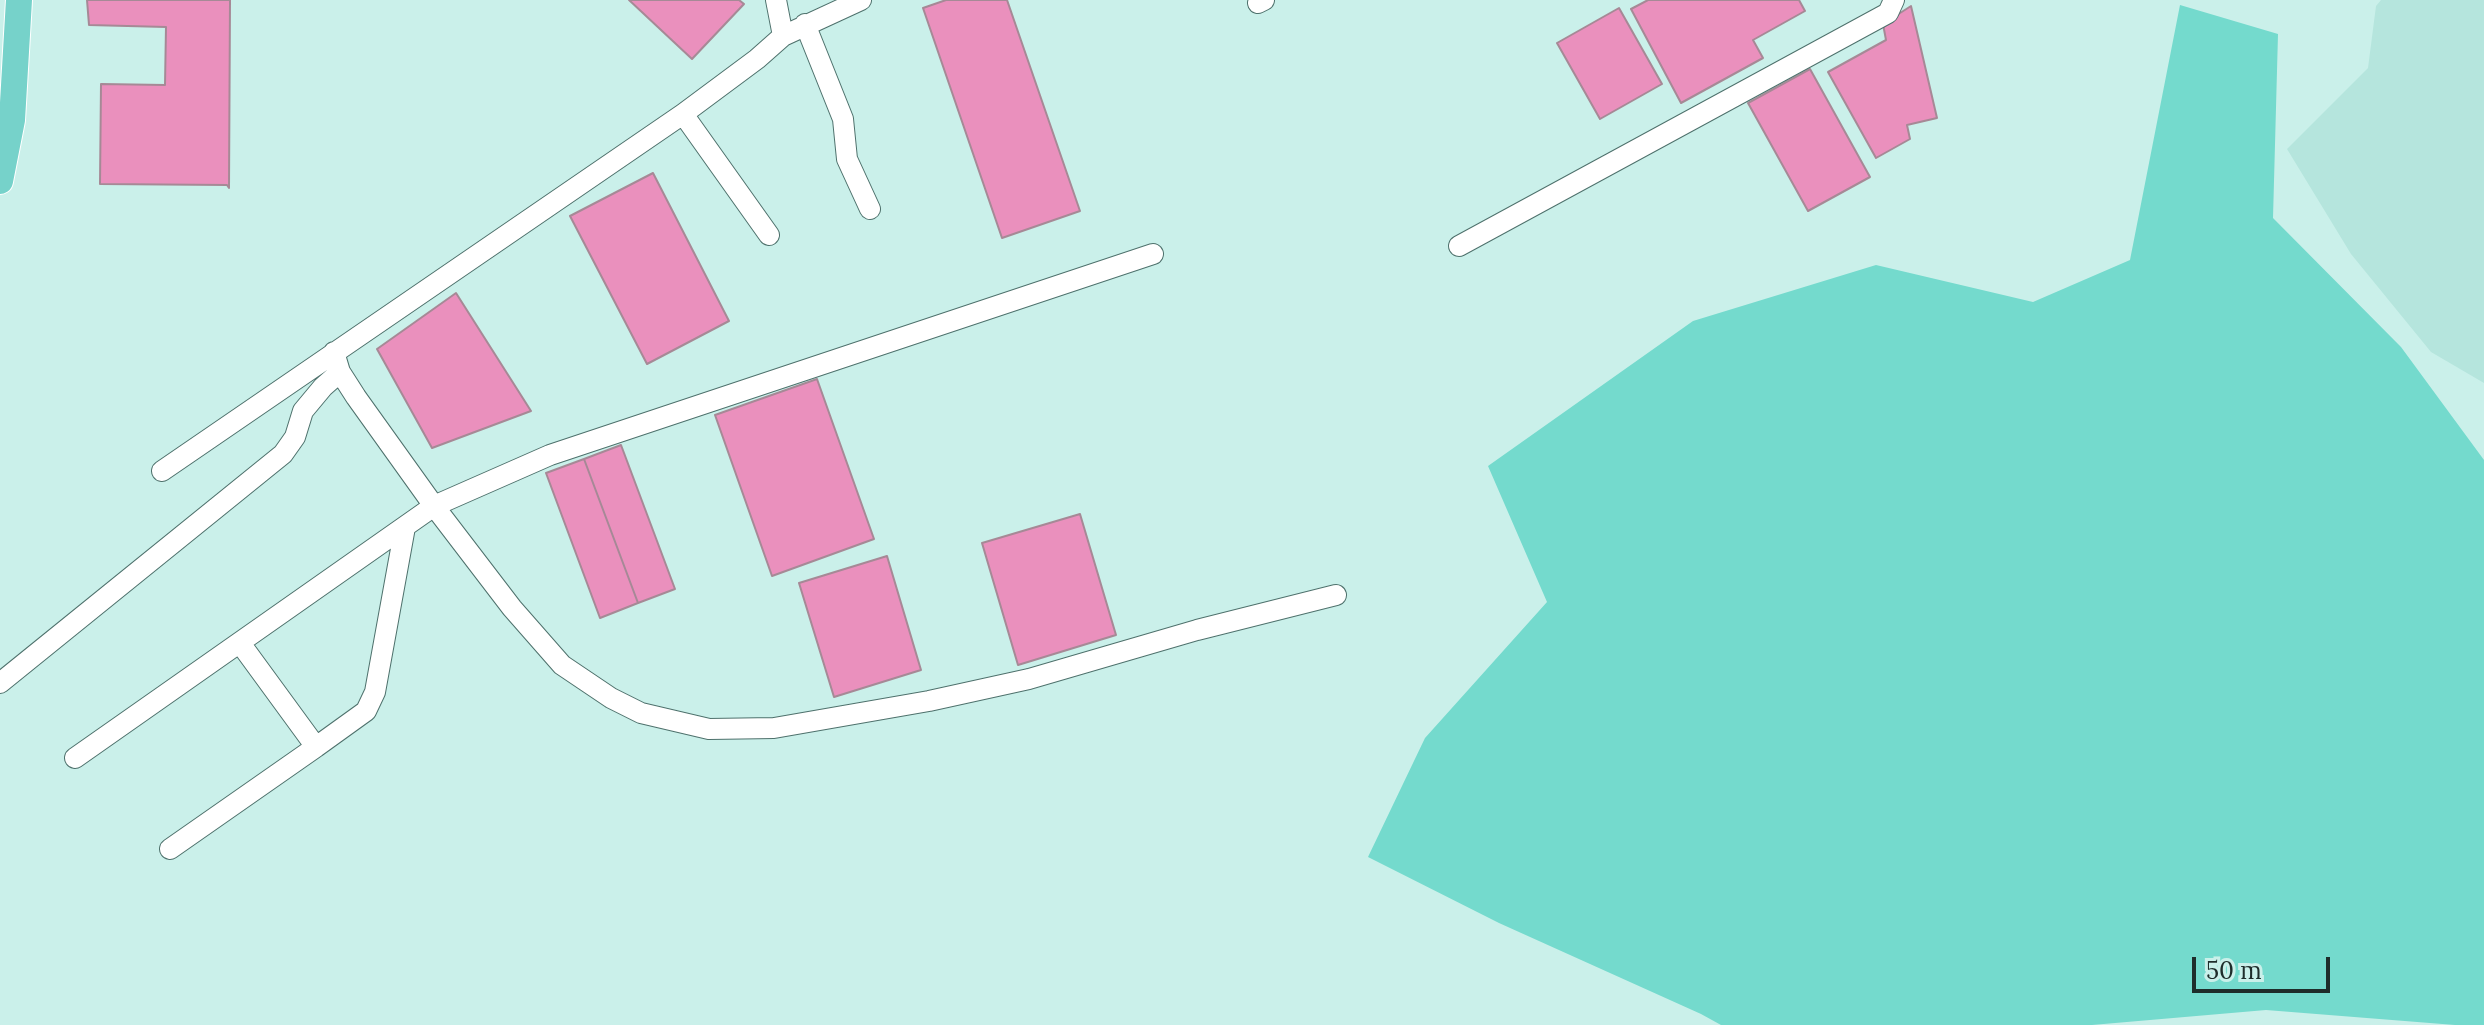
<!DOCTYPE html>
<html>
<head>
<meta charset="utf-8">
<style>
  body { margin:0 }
  #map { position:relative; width:2484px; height:1025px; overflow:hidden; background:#caf0ea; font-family:Lora,serif }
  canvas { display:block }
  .scale { position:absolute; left:2192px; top:957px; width:138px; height:36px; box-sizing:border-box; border:4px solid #1e2d2b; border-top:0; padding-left:10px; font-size:24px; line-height:28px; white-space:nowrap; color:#1e2d2b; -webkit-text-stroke:6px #caf0ea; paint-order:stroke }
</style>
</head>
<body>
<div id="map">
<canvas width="2484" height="1025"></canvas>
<div class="scale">50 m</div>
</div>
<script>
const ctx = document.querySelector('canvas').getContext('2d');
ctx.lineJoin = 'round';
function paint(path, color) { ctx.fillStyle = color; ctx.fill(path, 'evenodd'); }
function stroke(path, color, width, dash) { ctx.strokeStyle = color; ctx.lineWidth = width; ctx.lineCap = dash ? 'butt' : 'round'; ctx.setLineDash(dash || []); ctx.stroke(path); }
paint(new Path2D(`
  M 2381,0 L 2484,0 L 2484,383 L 2431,352 L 2351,254 L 2287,149 L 2368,68 L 2376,6 Z`), '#b5e5dd');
paint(new Path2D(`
  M 2180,5 L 2278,34 L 2273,218 L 2401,347 L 2484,460 L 2484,1025 L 2455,1025 L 2266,1010 L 2092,1025 L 1721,1025 L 1701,1014 L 1499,923 L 1368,857 L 1425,738 L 1547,602 L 1488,466 L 1693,321 L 1876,265 L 2033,302 L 2130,260 Z`), '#74dacd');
const building = new Path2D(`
  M 87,0 L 230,0 L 229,188 L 227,185 L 100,184 L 101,84 L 165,85 L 166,27 L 89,25 Z
  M 629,0 L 739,0 L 744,4 L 692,59 Z
  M 946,0 L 1007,0 L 1080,211 L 1002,238 L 923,8 Z
  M 1648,0 L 1799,0 L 1805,11 L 1753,40 L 1763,58 L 1681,103 L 1631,9 Z
  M 1911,6 L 1937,118 L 1907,125 L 1910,139 L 1876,158 L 1828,72 L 1886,40 L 1883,24 Z
  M 1619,8 L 1662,84 L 1600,119 L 1557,43 Z
  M 1810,69 L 1870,177 L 1808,211 L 1748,103 Z
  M 653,173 L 729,321 L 647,364 L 570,216 Z
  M 456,293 L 531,411 L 432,448 L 377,349 Z
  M 817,379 L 874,539 L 772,576 L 715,415 Z
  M 621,445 L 675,589 L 638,603 L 584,459 Z
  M 584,459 L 638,603 L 600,618 L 546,473 Z
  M 1080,514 L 1116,635 L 1018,665 L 982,543 Z
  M 887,556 L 921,670 L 834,697 L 799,583 Z`);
paint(building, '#ea90bd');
stroke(building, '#a68996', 2);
const minor = new Path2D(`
  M 776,0 L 783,36
  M 1258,3 L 1264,0
  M 805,24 L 843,119 L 847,159 L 870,209
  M 683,114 L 769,235
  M 1459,246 L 1888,13 L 1894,0
  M 334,352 L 340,372 L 356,397 L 434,506 L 512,608 L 562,665 L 611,698 L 641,713 L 709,729 L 774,728 L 929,701 L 1029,679 L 1197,630 L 1336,595
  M 162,471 L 683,114 L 757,59 L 783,36 L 861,0
  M 240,643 L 316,747 L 366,711 L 375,692 L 405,527
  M 0,683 L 283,454 L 295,437 L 303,411 L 323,387 L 340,372
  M 75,758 L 434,506 L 550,455 L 1153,254
  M 170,849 L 316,747`);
const major = new Path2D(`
  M 0,181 L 12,120 L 19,0`);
stroke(minor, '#4e716c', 22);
stroke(major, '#fff', 28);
stroke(minor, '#fff', 20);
stroke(major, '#76d2ca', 26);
</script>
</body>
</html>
